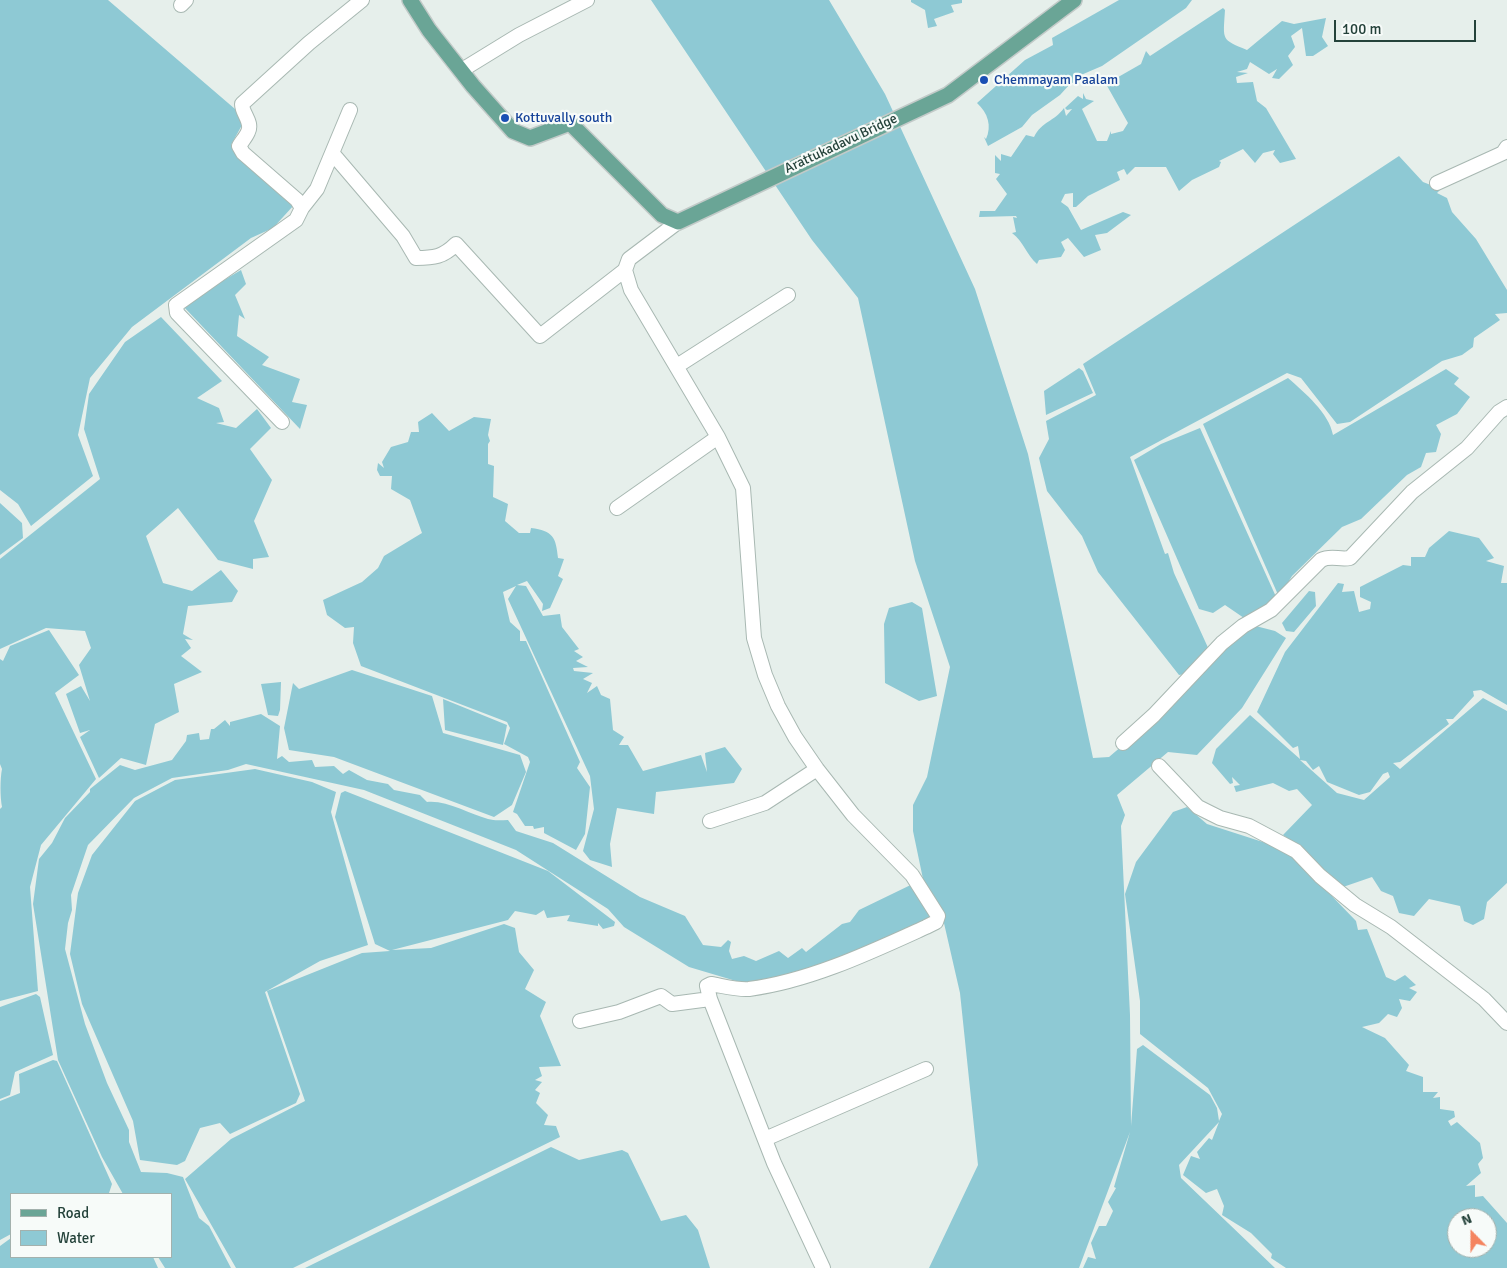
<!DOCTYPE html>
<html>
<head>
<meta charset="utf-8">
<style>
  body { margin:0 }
  #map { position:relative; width:1507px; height:1268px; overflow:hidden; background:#e6efeb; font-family:Signika,sans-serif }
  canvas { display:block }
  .legend { position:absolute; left:10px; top:1193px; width:162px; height:65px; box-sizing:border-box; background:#f7fbf9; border:1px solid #a3b1ad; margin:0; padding:6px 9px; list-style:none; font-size:15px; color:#24423a }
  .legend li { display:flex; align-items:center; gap:10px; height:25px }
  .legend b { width:25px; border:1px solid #a3b1ad }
  .north { position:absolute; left:1447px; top:1208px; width:50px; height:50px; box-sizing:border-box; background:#f7fbf9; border:1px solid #a3b1ad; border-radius:50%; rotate:338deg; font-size:14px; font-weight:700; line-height:20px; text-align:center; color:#24423a }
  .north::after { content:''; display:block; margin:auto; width:18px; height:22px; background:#f4845f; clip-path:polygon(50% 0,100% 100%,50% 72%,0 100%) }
  .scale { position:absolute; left:1334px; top:20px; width:142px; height:22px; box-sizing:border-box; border:2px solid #24423a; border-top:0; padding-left:6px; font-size:15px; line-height:18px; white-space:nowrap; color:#24423a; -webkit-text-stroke:4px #f7fbf9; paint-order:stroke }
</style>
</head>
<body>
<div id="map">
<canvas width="1507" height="1268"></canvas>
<ul class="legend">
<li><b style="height:6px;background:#6aa596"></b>Road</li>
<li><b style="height:14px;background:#8ec9d4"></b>Water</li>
</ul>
<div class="north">N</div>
<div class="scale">100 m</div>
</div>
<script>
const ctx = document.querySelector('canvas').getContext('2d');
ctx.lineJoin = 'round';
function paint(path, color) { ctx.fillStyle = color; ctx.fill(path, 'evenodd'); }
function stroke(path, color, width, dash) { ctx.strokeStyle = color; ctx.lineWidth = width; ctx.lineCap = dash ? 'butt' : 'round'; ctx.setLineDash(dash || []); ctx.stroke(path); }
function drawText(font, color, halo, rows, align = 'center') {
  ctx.font = font + ' Signika,sans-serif'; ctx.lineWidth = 4.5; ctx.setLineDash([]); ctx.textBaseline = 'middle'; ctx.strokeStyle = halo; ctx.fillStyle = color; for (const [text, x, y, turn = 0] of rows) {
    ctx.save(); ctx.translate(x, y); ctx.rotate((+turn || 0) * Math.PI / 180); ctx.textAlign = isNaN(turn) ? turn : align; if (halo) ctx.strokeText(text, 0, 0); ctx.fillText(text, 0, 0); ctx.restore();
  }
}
paint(new Path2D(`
  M 0,0 L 108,0 L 242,115 L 242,125 L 231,145 L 241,158 L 294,205 L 273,228 L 251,238 L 132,327 L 90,378 L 78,435 L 93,476 L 31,526 L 18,504 L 0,490 Z
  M 651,0 L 829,0 L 885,94 L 975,289 L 1028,454 L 1093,758 L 1109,757 L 1157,716 L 1240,622 L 1275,631 L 1286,638 L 1242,708 L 1197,755 L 1168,752 L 1117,795 L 1125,815 L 1121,826 L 1130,1015 L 1131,1126 L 1137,1049 L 1143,1045 L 1210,1095 L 1217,1108 L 1219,1121 L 1222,1114 L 1208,1088 L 1140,1034 L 1140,1001 L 1125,894 L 1136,862 L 1173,812 L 1187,807 L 1207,824 L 1269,844 L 1295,858 L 1356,921 L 1358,930 L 1367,929 L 1386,977 L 1395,981 L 1405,975 L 1416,985 L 1409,988 L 1417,992 L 1410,1001 L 1399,999 L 1402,1008 L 1397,1017 L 1388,1014 L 1379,1023 L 1362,1027 L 1385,1038 L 1409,1065 L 1406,1071 L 1423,1077 L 1423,1092 L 1438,1092 L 1433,1098 L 1440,1097 L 1440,1109 L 1454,1111 L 1455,1117 L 1448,1121 L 1451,1126 L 1457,1122 L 1480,1143 L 1483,1158 L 1478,1164 L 1481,1173 L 1466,1186 L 1475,1185 L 1475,1197 L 1483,1196 L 1507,1223 L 1507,1268 L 1286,1268 L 1271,1258 L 1272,1254 L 1251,1233 L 1222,1215 L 1224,1206 L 1217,1189 L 1206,1193 L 1183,1175 L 1191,1156 L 1200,1159 L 1197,1152 L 1209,1138 L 1212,1140 L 1219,1122 L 1179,1165 L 1181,1178 L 1275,1268 L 1083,1268 L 1088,1257 L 1096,1259 L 1091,1243 L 1099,1226 L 1106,1226 L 1113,1211 L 1108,1202 L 1116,1188 L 1114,1187 L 1130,1132 L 1079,1268 L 929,1268 L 978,1165 L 960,993 L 941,910 L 925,923 L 839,963 L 746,984 L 689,967 L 624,927 L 608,909 L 516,850 L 364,790 L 246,764 L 228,770 L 172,778 L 134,798 L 88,845 L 71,895 L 72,910 L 68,923 L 65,949 L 85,1024 L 107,1083 L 129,1130 L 129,1142 L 141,1172 L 167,1173 L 183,1177 L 199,1218 L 209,1226 L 231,1268 L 165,1268 L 158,1257 L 171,1257 L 171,1194 L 123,1194 L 102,1157 L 58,1060 L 33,904 L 39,859 L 52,843 L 65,818 L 90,792 L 90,789 L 120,765 L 135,770 L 172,760 L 186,741 L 187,735 L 199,733 L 200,740 L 209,739 L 211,729 L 214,729 L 225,720 L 230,726 L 230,722 L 261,714 L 280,726 L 277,759 L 282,756 L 289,762 L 312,760 L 315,767 L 334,766 L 343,774 L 349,770 L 367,780 L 388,784 L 394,790 L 420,795 L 427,802 C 447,800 469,814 488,819 C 495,821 502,820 508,820 L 516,831 L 553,843 L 640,897 L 685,916 L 703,945 L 721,947 L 728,940 L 731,942 L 729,951 L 732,959 L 744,956 L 756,961 L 779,951 L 788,958 L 802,948 L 806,952 L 842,924 L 850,922 L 859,910 L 923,879 L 913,831 L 913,805 L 927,777 L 950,667 L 915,561 L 858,298 L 812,240 ZM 1457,1218 L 1487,1218 L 1487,1248 L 1457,1248 Z
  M 911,0 L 962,0 L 962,3 L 951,5 L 954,12 L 934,19 L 937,26 L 928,28 L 925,10 L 911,2 Z
  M 1119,0 L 1192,0 L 1186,8 L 1102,66 L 1081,75 L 1083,78 L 1070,84 L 1060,95 L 1032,115 L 1022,127 L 988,146 L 984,137 L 986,139 C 992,126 988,113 977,103 L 1025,60 L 1053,45 L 1052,38 Z
  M 1223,8 L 1225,10 C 1223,41 1221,39 1247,50 L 1282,21 L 1294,24 L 1326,18 L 1322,37 L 1328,46 L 1313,56 L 1306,56 L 1302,28 L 1291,36 L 1295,47 L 1288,56 L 1293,65 L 1279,79 L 1272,78 L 1277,69 L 1269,74 L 1250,62 L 1247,69 L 1237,72 L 1248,73 L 1236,77 L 1237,83 L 1253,82 L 1257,101 L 1266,108 L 1296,159 L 1280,163 L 1273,154 L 1275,150 L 1263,153 L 1255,163 L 1243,149 L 1219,161 L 1221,162 L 1219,167 L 1192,180 L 1179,191 L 1166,167 L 1135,167 L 1127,175 L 1124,169 L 1117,172 L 1120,180 L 1088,196 L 1076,207 L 1073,207 L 1073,193 L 1065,194 L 1061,202 L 1068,207 L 1081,230 L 1123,212 L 1131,215 L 1107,233 L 1095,235 L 1101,250 L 1084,257 L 1068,238 L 1061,242 L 1065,250 L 1061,257 L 1039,260 L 1037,264 C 1026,254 1024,242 1012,233 L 1016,232 L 1013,217 L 1017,218 L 1016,216 L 979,217 L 980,211 L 995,211 L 1007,194 L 996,179 L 1000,174 L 995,173 L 995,155 L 1001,161 L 1001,154 L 1011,157 L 1026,135 L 1034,137 C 1042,121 1054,122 1064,108 L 1066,116 L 1072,109 L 1067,110 L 1065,108 L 1078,96 L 1083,99 L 1083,93 L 1086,99 L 1094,101 L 1082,109 L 1097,141 L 1107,141 L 1111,131 L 1111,134 L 1123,131 L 1128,123 L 1106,84 L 1141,64 L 1146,51 L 1150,56 Z
  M 1399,156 L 1423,182 L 1441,189 L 1437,193 L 1447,198 L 1452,212 L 1476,239 L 1507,290 L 1507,313 L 1495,314 L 1500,320 L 1474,338 L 1473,347 L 1462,355 L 1442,361 L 1350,422 L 1337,424 L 1301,378 L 1287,373 L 1130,457 L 1165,554 L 1168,553 L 1174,573 L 1210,652 L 1192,673 L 1179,675 L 1098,572 L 1082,536 L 1047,491 L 1039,458 L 1049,439 L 1046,421 L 1096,395 L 1083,364 Z
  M 241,270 L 246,284 L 235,295 L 245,319 L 239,315 L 237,336 L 269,357 L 262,365 L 300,379 L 292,402 L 307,405 L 300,429 L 182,305 Z
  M 161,317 L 222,381 L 197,398 L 219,408 L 224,422 L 216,423 L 236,428 L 257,409 L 271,428 L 250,449 L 272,480 L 254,521 L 269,557 L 253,559 L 253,569 L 218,560 L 178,508 L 146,536 L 163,583 L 192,591 L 221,570 L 238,591 L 232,602 L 188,606 L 183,634 L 193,640 L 185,639 L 191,648 L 181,656 L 202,672 L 174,684 L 179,712 L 155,724 L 146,765 L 121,758 L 99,778 L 80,737 L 90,730 L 80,733 L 66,694 L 81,686 L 90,701 L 79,665 L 91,648 L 85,631 L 46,628 L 0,649 L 0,559 L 100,479 L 84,429 L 89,394 L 125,342 Z
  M 1079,368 L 1083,371 L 1093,393 L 1046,415 L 1044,391 Z
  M 1446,369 L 1459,378 L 1454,384 L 1470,397 L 1457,414 L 1436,425 L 1441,434 L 1436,452 L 1426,453 L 1421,467 L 1407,475 L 1361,519 L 1342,527 L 1292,576 L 1279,597 L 1203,424 L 1288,378 C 1305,393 1329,413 1333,435 Z
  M 432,413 L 449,431 L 474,417 L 491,419 L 488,435 L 490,441 L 488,444 L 488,464 L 494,466 L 493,497 L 508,504 L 505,521 L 519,533 L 530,533 L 531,528 C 553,531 556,537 558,558 L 564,559 L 558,576 L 563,579 L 550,608 L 542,611 L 543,604 L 527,581 L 517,585 L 526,586 L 543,616 L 560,614 L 562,627 L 579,649 L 574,651 L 583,657 L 576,661 L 588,667 L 573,668 L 574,671 L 593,673 L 583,679 L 592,683 L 587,693 L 597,686 L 601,695 L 610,699 L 613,730 L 624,737 L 619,745 L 628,745 L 643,771 L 701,755 L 707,772 L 705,753 L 725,747 L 742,769 L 734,783 L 656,792 L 654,814 L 617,808 L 610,844 L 612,867 L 590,860 L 583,851 L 594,809 L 590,776 L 508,599 L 516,586 L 503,592 L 510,622 L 520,631 L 520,641 L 526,641 L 580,762 L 577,768 L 590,787 L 585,834 L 576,850 L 544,833 L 544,827 L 534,829 L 533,826 L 525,826 L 517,814 L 513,812 L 530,762 L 528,757 L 504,744 L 510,728 L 507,722 L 361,666 L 353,643 L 354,627 L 345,628 L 327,615 L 323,600 L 362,582 L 378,568 L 384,556 L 422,533 L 410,500 L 391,489 L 392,476 L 380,476 L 377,470 L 378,463 L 384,468 L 382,462 L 391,447 L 408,442 L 411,432 L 419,432 L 418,422 Z
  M 1200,428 L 1277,599 L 1244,618 L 1225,605 L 1213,613 L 1199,609 L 1134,460 L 1161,444 Z
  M 0,503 L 22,523 L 23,538 L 0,555 Z
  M 1449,531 L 1479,538 L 1494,558 L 1486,561 L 1504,566 L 1501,583 L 1507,583 L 1507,705 L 1481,690 L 1473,691 L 1474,696 L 1453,719 L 1446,719 L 1449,724 L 1400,762 L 1393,763 L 1400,769 L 1483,698 L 1507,711 L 1507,883 L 1487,902 L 1484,919 L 1473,925 L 1464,921 L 1460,906 L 1429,899 L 1414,916 L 1399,913 L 1393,896 L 1381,891 L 1372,877 L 1343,887 C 1323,870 1305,850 1283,835 L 1312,805 L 1297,789 L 1289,791 L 1273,783 L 1236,792 L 1234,786 L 1240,785 L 1232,777 L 1233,783 L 1230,784 L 1212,763 L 1216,749 L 1250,715 L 1300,759 L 1298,746 L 1293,748 L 1257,712 L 1285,652 L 1338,583 L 1344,584 L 1342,592 L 1354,591 L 1359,612 L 1370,609 L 1371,602 L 1360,597 L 1360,587 L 1403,565 L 1411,566 L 1411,557 L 1425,557 L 1429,548 ZM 1300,760 L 1306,761 L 1313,770 L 1319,766 L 1327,782 L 1359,795 L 1370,792 L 1383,774 L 1388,772 L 1390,777 L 1364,800 L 1337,793 Z
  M 1309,591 L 1315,592 L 1316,606 L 1294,632 L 1286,631 L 1282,623 Z
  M 912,602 L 922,608 L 937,696 L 919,701 L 885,683 L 884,624 L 889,608 Z
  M 49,630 L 79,675 L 55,693 L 96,779 L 41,845 L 30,887 L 38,991 L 0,1001 L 0,809 L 2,807 C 0,797 0,779 2,769 L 0,764 L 0,659 L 3,661 L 10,646 Z
  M 352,670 L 432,696 L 443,733 L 520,755 L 526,772 L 512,805 L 494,817 L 334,757 L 289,750 L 284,728 L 293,683 L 299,689 Z
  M 281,682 L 280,710 L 278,716 L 268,715 L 261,684 Z
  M 443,699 L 507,725 L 503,745 L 445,730 Z
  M 255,769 L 312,782 L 336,792 L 331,812 L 368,945 L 320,961 L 265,992 L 300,1094 L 296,1103 L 230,1134 L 220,1123 L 200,1128 L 185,1161 L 177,1165 L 140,1160 L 133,1121 L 82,1004 L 70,954 L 78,893 L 92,855 L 135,801 L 175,780 Z
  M 345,791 L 548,871 L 615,922 L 614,926 L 603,929 L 598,923 L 598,926 L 567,921 L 570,915 L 547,918 L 544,910 L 536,915 L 515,911 L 508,920 L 392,950 L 431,948 L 504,924 L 515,928 L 519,952 L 534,970 L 525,989 L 546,1002 L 540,1016 L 561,1066 L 539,1067 L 542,1076 L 535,1080 L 542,1082 L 535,1090 L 540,1093 L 536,1103 L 548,1115 L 544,1125 L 556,1126 L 560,1137 L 293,1268 L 236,1268 L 185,1179 L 231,1139 L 305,1101 L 267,991 L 362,953 L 390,951 L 375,944 L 335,817 L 341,793 Z
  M 36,994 L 40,997 L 53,1055 L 15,1072 L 10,1095 L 0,1099 L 0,1007 Z
  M 53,1060 L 57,1061 L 112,1184 L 109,1193 L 11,1194 L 11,1234 L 0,1240 L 0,1101 L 20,1093 L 19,1074 Z
  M 551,1147 L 579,1160 L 622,1150 L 628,1153 L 661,1221 L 686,1215 L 698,1230 L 710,1268 L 305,1268 Z
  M 11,1238 L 11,1257 L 153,1257 L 158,1268 L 0,1268 L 0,1246 Z`), '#8ec9d4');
const minor = new Path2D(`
  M 181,5 L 186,0
  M 462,70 L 519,35 L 587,0
  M 333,154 L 403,236 L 416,258 C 434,258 443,257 456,244 L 540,336 L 625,270
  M 1437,183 L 1503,153 L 1507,147
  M 302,208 L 317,189 L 350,110
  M 678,222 L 629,259 L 625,270 L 631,290 L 718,437 L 743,488 L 754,638 L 765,675 L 778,706 L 795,737 L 817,769 L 853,815 L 912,875 L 938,916 L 936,922 L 926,927 C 871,952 810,981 749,989 C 738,990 723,986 711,984 L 707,986 L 710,999 L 774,1163 L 823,1268
  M 677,366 L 788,295
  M 282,422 L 177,313 L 176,305 L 296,220 L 302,208 L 297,200 L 243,153 L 239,146 C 242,141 246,137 248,132 C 253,122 242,114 242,104 L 309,43 L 362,0
  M 617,508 L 718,437
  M 1123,743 L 1154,715 L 1222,643 L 1243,626 L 1271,610 L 1321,560 C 1331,555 1339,560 1350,558 L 1412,492 L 1467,448 L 1499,412 L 1507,407
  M 1159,766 L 1198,807 L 1220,818 L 1249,826 L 1296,851 L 1320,876 L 1355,905 L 1391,927 L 1484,999 L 1507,1023
  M 710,821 L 765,803 L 817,769
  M 580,1021 L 619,1012 L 661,996 L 672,1004 L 710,999
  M 765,1139 L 926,1069`);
const major = new Path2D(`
  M 410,0 L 429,30 L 473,86 L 513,131 L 530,138 L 570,123 L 662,215 L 678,222 L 948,95 L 1074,0`);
stroke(minor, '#a8b8b2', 16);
stroke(major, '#c2cac8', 18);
stroke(minor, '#fff', 14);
stroke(major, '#6aa596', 15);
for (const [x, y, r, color] of [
  [984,80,5,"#1a4fb4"],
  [505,118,5,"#1a4fb4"]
]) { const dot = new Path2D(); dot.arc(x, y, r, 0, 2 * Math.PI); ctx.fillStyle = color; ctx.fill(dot); stroke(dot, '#f7fbf9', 2); }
drawText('14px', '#164399', '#f7fbf9', [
  ["Chemmayam Paalam",994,80],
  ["Kottuvally south",515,118]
], 'left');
drawText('14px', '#24423a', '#f7fbf9', [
  ["Arattukadavu Bridge",841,144,-25]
]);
</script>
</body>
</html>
